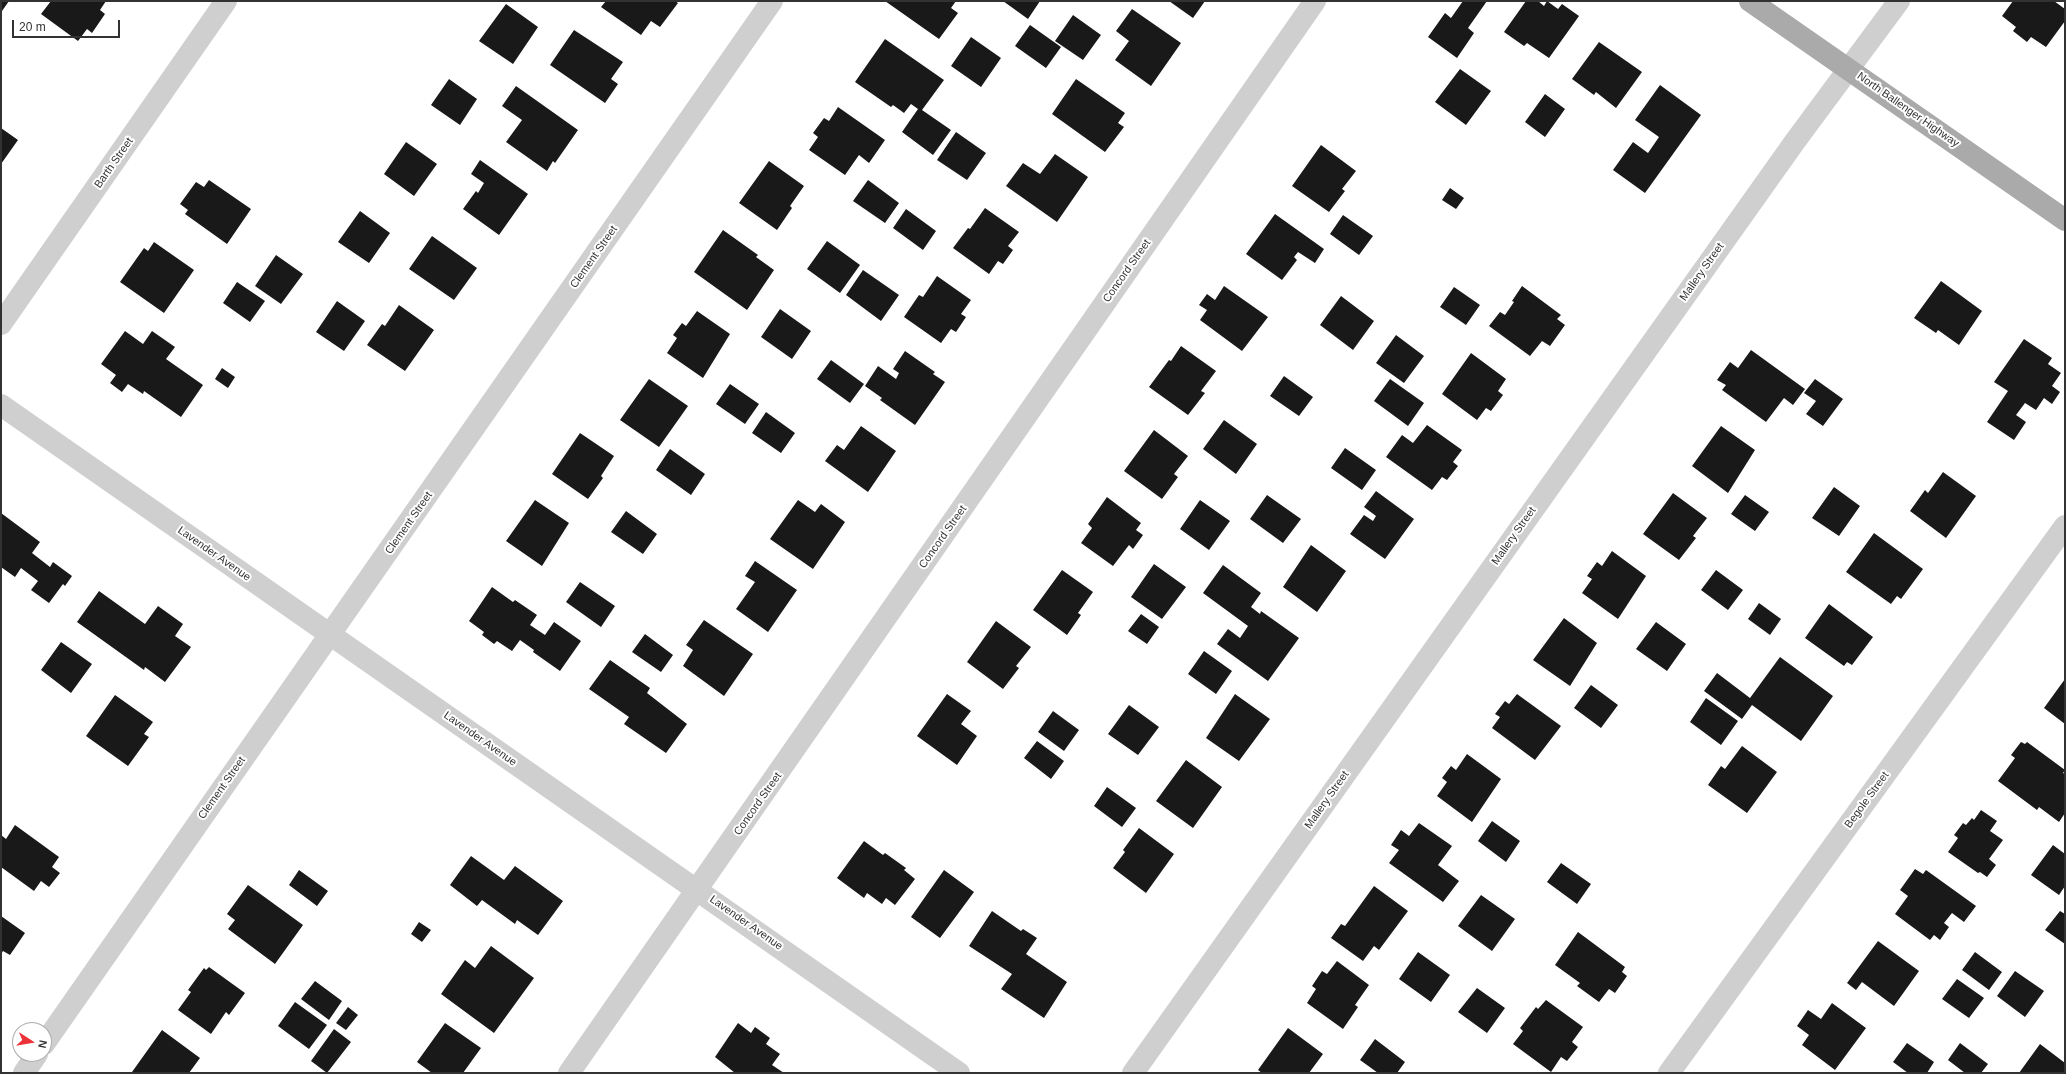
<!DOCTYPE html>
<html>
<head>
<meta charset="utf-8">
<style>
  body { margin:0 }
  #map { position:relative; width:2066px; height:1074px; overflow:hidden; background:#fff; font-family:Helvetica,sans-serif }
  canvas { display:block }
  .frame { position:absolute; inset:0; border:2px solid #323232; pointer-events:none }
  .north { position:absolute; left:12px; top:1022px; width:40px; height:40px; box-sizing:border-box; background:#fff; border:1px solid #adadad; border-radius:50%; rotate:102deg; font-size:11px; font-weight:700; line-height:16px; text-align:center; color:#323232 }
  .north::after { content:''; display:block; margin:auto; width:14px; height:18px; background:#ec3239; clip-path:polygon(50% 0,100% 100%,50% 72%,0 100%) }
  .scale { position:absolute; left:12px; top:20px; width:108px; height:18px; box-sizing:border-box; border:2px solid #323232; border-top:0; padding-left:5px; font-size:12px; line-height:14px; white-space:nowrap; color:#323232; -webkit-text-stroke:3px #fff; paint-order:stroke }
</style>
</head>
<body>
<div id="map">
<canvas width="2066" height="1074"></canvas>
<div class="frame"></div>
<div class="north">N</div>
<div class="scale">20 m</div>
</div>
<script>
const ctx = document.querySelector('canvas').getContext('2d');
ctx.lineJoin = 'round';
function paint(path, color) { ctx.fillStyle = color; ctx.fill(path, 'evenodd'); }
function stroke(path, color, width, dash) { ctx.strokeStyle = color; ctx.lineWidth = width; ctx.lineCap = dash ? 'butt' : 'round'; ctx.setLineDash(dash || []); ctx.stroke(path); }
function drawText(font, color, halo, rows, align = 'center') {
  ctx.font = font + ' Helvetica,sans-serif'; ctx.lineWidth = 4; ctx.setLineDash([]); ctx.textBaseline = 'middle'; ctx.strokeStyle = halo; ctx.fillStyle = color; for (const [text, x, y, turn = 0] of rows) {
    ctx.save(); ctx.translate(x, y); ctx.rotate((+turn || 0) * Math.PI / 180); ctx.textAlign = isNaN(turn) ? turn : align; if (halo) ctx.strokeText(text, 0, 0); ctx.fillText(text, 0, 0); ctx.restore();
  }
}
paint(new Path2D(`
  M 1,1 L 9,1 L 2,11 L 1,11 Z
  M 51,1 L 106,1 L 100,10 L 105,14 L 92,33 L 87,29 L 78,41 L 41,14 Z
  M 606,1 L 675,1 L 678,3 L 660,27 L 651,21 L 641,35 L 601,7 Z
  M 885,1 L 956,1 L 951,8 L 958,13 L 939,39 Z
  M 1003,1 L 1040,1 L 1028,19 Z
  M 1169,1 L 1205,1 L 1193,18 Z
  M 1463,1 L 1487,1 L 1468,28 L 1474,33 L 1457,58 L 1428,37 L 1445,13 L 1451,18 Z
  M 1526,1 L 1538,1 L 1544,6 L 1547,1 L 1558,9 L 1562,4 L 1579,16 L 1549,58 L 1527,43 L 1524,46 L 1504,32 Z
  M 2013,1 L 2054,1 L 2065,9 L 2065,21 L 2046,47 L 2031,37 L 2027,42 L 2013,31 L 2016,27 L 2002,16 Z
  M 506,4 L 538,27 L 513,64 L 479,41 Z
  M 1132,9 L 1181,43 L 1151,86 L 1115,60 L 1129,41 L 1116,31 Z
  M 1073,15 L 1101,35 L 1083,60 L 1055,41 Z
  M 1030,25 L 1061,47 L 1046,68 L 1015,46 Z
  M 574,30 L 623,62 L 611,79 L 618,84 L 605,103 L 550,65 Z
  M 971,37 L 1001,58 L 981,87 L 951,66 Z
  M 885,39 L 944,80 L 922,110 L 951,130 L 933,155 L 902,132 L 918,109 L 911,104 L 904,113 L 893,105 L 891,107 L 855,82 Z
  M 1599,42 L 1642,72 L 1616,108 L 1596,92 L 1594,95 L 1572,79 Z
  M 1460,69 L 1491,91 L 1466,125 L 1435,102 Z
  M 449,79 L 477,99 L 460,125 L 431,105 Z
  M 1076,79 L 1125,113 L 1118,123 L 1124,127 L 1105,152 L 1052,114 Z
  M 1660,85 L 1701,115 L 1645,193 L 1613,170 L 1633,142 L 1648,153 L 1659,137 L 1635,120 Z
  M 516,86 L 578,130 L 555,163 L 553,161 L 547,171 L 506,142 L 522,120 L 502,106 Z
  M 1545,94 L 1565,109 L 1545,137 L 1525,122 Z
  M 838,107 L 885,140 L 869,163 L 859,155 L 845,175 L 809,150 L 818,137 L 813,133 L 824,118 L 829,121 Z
  M 1,128 L 18,140 L 1,164 Z
  M 956,132 L 986,153 L 967,180 L 937,160 Z
  M 406,142 L 437,164 L 414,196 L 384,174 Z
  M 1321,145 L 1356,171 L 1342,189 L 1345,191 L 1329,212 L 1292,186 Z
  M 1055,154 L 1088,177 L 1057,222 L 1006,186 L 1023,163 L 1040,174 Z
  M 480,160 L 528,194 L 499,235 L 463,209 L 476,191 L 478,193 L 484,183 L 471,174 Z
  M 769,161 L 804,186 L 790,206 L 792,208 L 777,230 L 739,203 Z
  M 209,180 L 251,209 L 227,244 L 185,214 L 188,210 L 180,204 L 196,182 L 204,187 Z
  M 868,180 L 899,203 L 885,223 L 853,201 Z
  M 1450,188 L 1464,198 L 1456,209 L 1442,200 Z
  M 985,208 L 1019,232 L 1008,246 L 1013,250 L 1003,264 L 998,261 L 989,274 L 953,248 L 968,228 L 970,229 Z
  M 906,209 L 936,231 L 923,250 L 893,228 Z
  M 360,211 L 390,233 L 369,263 L 338,242 Z
  M 1275,214 L 1324,249 L 1315,263 L 1298,252 L 1294,257 L 1297,260 L 1282,280 L 1246,254 Z
  M 1343,215 L 1373,236 L 1359,255 L 1330,234 Z
  M 723,230 L 758,255 L 756,257 L 774,270 L 747,310 L 694,272 Z
  M 432,236 L 477,268 L 454,300 L 409,269 Z
  M 827,241 L 860,265 L 840,293 L 807,269 Z
  M 154,242 L 194,270 L 164,313 L 120,282 L 144,248 L 148,251 Z
  M 276,255 L 303,274 L 281,304 L 255,286 Z
  M 863,270 L 899,295 L 881,321 L 846,295 Z
  M 937,276 L 971,300 L 961,314 L 966,317 L 956,332 L 951,329 L 941,343 L 904,317 L 919,295 L 923,297 Z
  M 1941,281 L 1982,311 L 1959,345 L 1938,330 L 1936,333 L 1914,318 Z
  M 237,282 L 265,301 L 250,322 L 223,303 Z
  M 1224,286 L 1268,317 L 1242,351 L 1200,320 L 1207,310 L 1199,305 L 1207,294 L 1215,300 Z
  M 1522,286 L 1561,315 L 1557,319 L 1565,325 L 1550,346 L 1542,341 L 1530,356 L 1489,326 L 1500,312 L 1505,315 L 1514,302 L 1512,301 Z
  M 1454,287 L 1480,305 L 1466,325 L 1440,307 Z
  M 1341,296 L 1374,321 L 1353,350 L 1320,325 Z
  M 337,301 L 365,321 L 344,351 L 316,332 Z
  M 399,305 L 434,330 L 405,371 L 367,345 L 382,324 L 385,326 Z
  M 780,309 L 811,331 L 792,359 L 761,337 Z
  M 697,311 L 730,334 L 703,378 L 667,353 L 677,338 L 673,335 L 682,323 L 686,326 Z
  M 125,331 L 143,344 L 152,331 L 175,347 L 166,359 L 203,385 L 181,417 L 144,391 L 143,394 L 128,384 L 122,392 L 110,383 L 116,375 L 101,364 Z
  M 1396,335 L 1424,356 L 1404,383 L 1376,363 Z
  M 2024,339 L 2052,358 L 2048,364 L 2061,373 L 2052,386 L 2060,392 L 2052,404 L 2044,398 L 2036,410 L 2025,403 L 2016,415 L 2026,422 L 2014,440 L 1987,422 L 2008,391 L 1994,382 Z
  M 1181,346 L 1216,371 L 1201,391 L 1205,393 L 1188,415 L 1149,387 L 1169,360 L 1171,361 Z
  M 1751,350 L 1805,389 L 1793,405 L 1784,398 L 1766,422 L 1722,390 L 1726,385 L 1717,380 L 1730,362 L 1738,368 Z
  M 905,351 L 935,372 L 933,374 L 945,382 L 915,425 L 880,400 L 882,398 L 865,386 L 878,366 L 896,379 L 899,373 L 893,369 Z
  M 1471,353 L 1506,379 L 1498,391 L 1503,395 L 1491,411 L 1486,408 L 1477,420 L 1442,394 Z
  M 831,360 L 864,384 L 850,403 L 817,379 Z
  M 222,368 L 235,377 L 228,388 L 215,379 Z
  M 1284,376 L 1313,397 L 1299,416 L 1270,396 Z
  M 649,379 L 688,406 L 659,447 L 620,420 Z
  M 1390,379 L 1424,403 L 1408,426 L 1374,401 Z
  M 1815,379 L 1843,399 L 1823,426 L 1806,414 L 1816,401 L 1804,393 Z
  M 730,384 L 759,404 L 745,424 L 716,404 Z
  M 766,412 L 795,433 L 781,453 L 752,433 Z
  M 1224,420 L 1257,444 L 1236,474 L 1203,449 Z
  M 1427,425 L 1462,450 L 1453,462 L 1458,466 L 1447,480 L 1442,477 L 1432,490 L 1386,457 L 1402,435 L 1413,443 Z
  M 861,426 L 896,451 L 868,492 L 825,461 L 837,445 L 844,450 Z
  M 1721,426 L 1755,450 L 1728,493 L 1692,466 Z
  M 1154,430 L 1188,456 L 1174,474 L 1178,477 L 1162,499 L 1124,471 Z
  M 580,433 L 614,456 L 601,476 L 603,478 L 588,499 L 552,474 Z
  M 1345,448 L 1376,470 L 1362,490 L 1331,468 Z
  M 670,449 L 705,474 L 691,495 L 656,470 Z
  M 1943,472 L 1976,496 L 1946,538 L 1910,511 L 1925,490 L 1928,493 Z
  M 1834,487 L 1860,506 L 1839,536 L 1812,518 Z
  M 1376,491 L 1414,519 L 1385,559 L 1350,534 L 1364,515 L 1373,521 L 1376,516 L 1364,507 Z
  M 1673,493 L 1707,518 L 1693,536 L 1696,538 L 1679,560 L 1643,534 Z
  M 1267,495 L 1301,519 L 1283,543 L 1250,519 Z
  M 1745,495 L 1769,512 L 1755,531 L 1731,514 Z
  M 1107,497 L 1141,523 L 1136,530 L 1143,535 L 1133,549 L 1129,545 L 1113,566 L 1081,543 L 1092,528 L 1088,524 Z
  M 535,500 L 569,523 L 542,566 L 506,541 Z
  M 798,500 L 815,512 L 821,504 L 845,522 L 813,569 L 770,539 Z
  M 1200,500 L 1230,521 L 1209,550 L 1180,529 Z
  M 626,511 L 657,534 L 643,554 L 611,532 Z
  M 1,513 L 40,542 L 32,553 L 50,567 L 53,562 L 72,576 L 65,586 L 63,584 L 49,603 L 31,590 L 38,581 L 21,568 L 15,577 L 1,567 Z
  M 1874,533 L 1923,569 L 1901,599 L 1897,596 L 1891,604 L 1846,572 Z
  M 1311,545 L 1346,571 L 1317,612 L 1283,587 Z
  M 1612,551 L 1646,576 L 1618,619 L 1582,593 L 1592,579 L 1587,576 L 1597,562 L 1602,566 Z
  M 755,561 L 797,590 L 768,632 L 736,609 L 755,582 L 745,576 Z
  M 1154,564 L 1186,587 L 1162,619 L 1131,597 Z
  M 1223,565 L 1261,593 L 1251,607 L 1260,614 L 1261,611 L 1299,638 L 1268,681 L 1217,644 L 1228,629 L 1240,638 L 1248,626 L 1203,593 Z
  M 1062,570 L 1093,592 L 1078,613 L 1081,615 L 1067,635 L 1033,610 Z
  M 1716,570 L 1743,590 L 1728,610 L 1701,590 Z
  M 580,582 L 615,606 L 601,627 L 566,602 Z
  M 492,587 L 513,602 L 515,600 L 537,615 L 530,625 L 545,635 L 554,622 L 581,641 L 560,671 L 533,652 L 534,650 L 520,640 L 512,651 L 497,641 L 494,644 L 482,635 L 484,632 L 469,621 Z
  M 99,591 L 145,624 L 158,606 L 183,624 L 175,636 L 191,647 L 165,682 L 145,667 L 144,670 L 77,622 Z
  M 1759,603 L 1781,619 L 1770,635 L 1748,619 Z
  M 1829,604 L 1873,637 L 1852,665 L 1847,662 L 1844,666 L 1805,638 Z
  M 1141,614 L 1159,627 L 1147,644 L 1128,631 Z
  M 1564,618 L 1597,643 L 1570,686 L 1533,660 Z
  M 704,620 L 753,654 L 724,696 L 683,666 L 693,650 L 686,645 Z
  M 996,621 L 1031,647 L 1016,666 L 1019,668 L 1003,689 L 967,662 Z
  M 1656,622 L 1686,644 L 1667,671 L 1636,649 Z
  M 645,634 L 673,655 L 661,672 L 632,652 Z
  M 61,642 L 92,664 L 71,693 L 41,670 Z
  M 1204,651 L 1232,671 L 1216,694 L 1188,674 Z
  M 1780,657 L 1833,696 L 1801,741 L 1752,705 L 1742,719 L 1704,691 L 1717,673 L 1750,698 Z
  M 610,660 L 650,688 L 647,693 L 687,724 L 666,753 L 624,724 L 629,717 L 589,689 Z
  M 2065,679 L 2065,724 L 2044,708 Z
  M 1591,685 L 1618,705 L 1601,728 L 1574,708 Z
  M 947,694 L 971,711 L 961,724 L 977,736 L 957,765 L 917,736 Z
  M 1235,694 L 1270,719 L 1239,761 L 1206,738 Z
  M 1517,694 L 1561,726 L 1535,760 L 1492,728 L 1500,717 L 1495,714 L 1505,701 L 1509,704 Z
  M 115,695 L 153,722 L 144,734 L 149,737 L 128,766 L 86,736 Z
  M 1706,698 L 1738,721 L 1721,745 L 1690,722 Z
  M 1129,705 L 1159,727 L 1138,755 L 1108,734 Z
  M 1053,711 L 1079,730 L 1064,751 L 1038,732 Z
  M 1037,741 L 1064,761 L 1051,779 L 1024,758 Z
  M 2021,742 L 2025,744 L 2027,742 L 2065,770 L 2063,773 L 2065,774 L 2065,813 L 2059,822 L 2039,807 L 2037,810 L 1998,781 L 2015,758 L 2011,755 Z
  M 1742,746 L 1777,772 L 1747,813 L 1708,785 L 1721,766 L 1725,769 Z
  M 1467,754 L 1501,779 L 1472,822 L 1437,796 L 1447,782 L 1442,778 L 1451,766 L 1456,770 Z
  M 1186,760 L 1222,787 L 1193,828 L 1156,801 Z
  M 1107,787 L 1136,808 L 1122,827 L 1094,806 Z
  M 1981,810 L 1997,821 L 1990,831 L 2003,840 L 1989,859 L 1996,865 L 1987,877 L 1980,872 L 1978,873 L 1948,852 L 1958,838 L 1954,835 L 1963,823 L 1966,825 L 1972,818 L 1974,820 Z
  M 1492,821 L 1520,841 L 1506,862 L 1478,841 Z
  M 1419,823 L 1452,846 L 1438,865 L 1459,881 L 1443,902 L 1389,863 L 1399,850 L 1391,845 L 1401,830 L 1409,836 Z
  M 15,825 L 59,857 L 52,867 L 60,873 L 49,887 L 41,881 L 34,891 L 1,867 L 1,835 L 6,839 Z
  M 1139,828 L 1174,854 L 1146,893 L 1113,868 L 1125,852 L 1123,850 Z
  M 864,841 L 883,855 L 885,853 L 906,868 L 904,870 L 915,879 L 895,905 L 886,898 L 882,904 L 867,893 L 864,898 L 837,878 Z
  M 2053,845 L 2065,854 L 2065,886 L 2059,895 L 2031,875 Z
  M 471,856 L 504,880 L 515,866 L 563,901 L 538,935 L 517,920 L 515,924 L 482,900 L 477,906 L 450,885 Z
  M 1561,863 L 1591,884 L 1577,904 L 1547,882 Z
  M 1915,869 L 1923,874 L 1926,870 L 1976,906 L 1964,922 L 1952,913 L 1944,923 L 1949,927 L 1940,940 L 1934,935 L 1930,940 L 1895,914 L 1908,896 L 1900,890 Z
  M 299,870 L 328,891 L 317,906 L 289,885 Z
  M 944,870 L 974,892 L 940,938 L 911,917 Z
  M 248,885 L 303,925 L 275,964 L 228,929 L 235,920 L 227,914 Z
  M 1374,886 L 1408,911 L 1379,950 L 1374,946 L 1363,961 L 1331,938 L 1341,924 L 1345,926 Z
  M 1481,895 L 1515,919 L 1492,951 L 1458,926 Z
  M 992,911 L 1021,931 L 1023,929 L 1037,938 L 1026,954 L 1067,982 L 1044,1018 L 1001,989 L 1012,974 L 969,946 Z
  M 2060,911 L 2065,914 L 2065,944 L 2045,930 Z
  M 1,916 L 25,933 L 10,955 L 3,951 L 1,954 Z
  M 419,922 L 431,930 L 422,942 L 411,934 Z
  M 1578,932 L 1625,967 L 1622,972 L 1627,976 L 1615,993 L 1609,989 L 1599,1002 L 1577,986 L 1580,983 L 1555,965 Z
  M 1878,941 L 1919,971 L 1894,1006 L 1862,982 L 1856,990 L 1847,983 Z
  M 491,946 L 534,978 L 494,1033 L 441,994 L 465,960 L 475,968 Z
  M 1418,952 L 1450,975 L 1431,1002 L 1399,979 Z
  M 1975,952 L 2002,972 L 1989,990 L 1962,970 Z
  M 1337,961 L 1369,985 L 1355,1005 L 1358,1007 L 1343,1029 L 1307,1003 L 1316,989 L 1312,986 L 1322,971 L 1327,974 Z
  M 209,967 L 245,993 L 229,1015 L 226,1012 L 211,1034 L 178,1010 L 191,992 L 188,990 L 204,968 L 206,970 Z
  M 2015,971 L 2044,991 L 2025,1017 L 1997,996 Z
  M 1957,979 L 1984,998 L 1969,1018 L 1942,999 Z
  M 315,981 L 342,1001 L 329,1020 L 301,999 Z
  M 1477,988 L 1505,1008 L 1487,1033 L 1458,1012 Z
  M 1546,1000 L 1583,1027 L 1572,1042 L 1578,1047 L 1567,1061 L 1561,1057 L 1551,1072 L 1513,1044 L 1523,1031 L 1520,1028 L 1536,1007 L 1538,1009 Z
  M 295,1002 L 327,1025 L 309,1049 L 278,1026 Z
  M 1832,1003 L 1866,1028 L 1835,1070 L 1802,1045 L 1809,1035 L 1797,1026 L 1808,1010 L 1821,1019 Z
  M 348,1007 L 358,1015 L 346,1030 L 336,1023 Z
  M 445,1023 L 481,1048 L 463,1073 L 432,1073 L 417,1062 Z
  M 738,1023 L 751,1033 L 755,1027 L 770,1038 L 766,1044 L 780,1054 L 772,1065 L 784,1073 L 735,1073 L 715,1057 Z
  M 1288,1028 L 1323,1054 L 1309,1073 L 1262,1073 L 1258,1070 Z
  M 334,1029 L 351,1042 L 327,1073 L 311,1061 Z
  M 162,1030 L 200,1058 L 189,1073 L 133,1073 L 132,1072 Z
  M 1375,1039 L 1405,1062 L 1397,1073 L 1378,1073 L 1360,1060 Z
  M 1907,1043 L 1934,1062 L 1927,1073 L 1908,1073 L 1893,1062 Z
  M 1960,1043 L 1988,1064 L 1981,1073 L 1965,1073 L 1948,1060 Z
  M 2040,1044 L 2065,1063 L 2065,1073 L 2019,1073 Z`), '#191919');
stroke(new Path2D(`
  M 1,324 L 226,1
  M 1,405 L 959,1073
  M 44,1044 L 772,1
  M 24,1073 L 37,1054
  M 569,1073 L 1315,1
  M 1133,1073 L 1796,140 L 1899,1
  M 1669,1073 L 2065,526`), '#cfcfcf', 22);
stroke(new Path2D(`
  M 1750,1 L 2065,220`), '#aaa', 22);
drawText('11px', '#323232', '#fff', [
  ["North Ballenger Highway",1908,110,35],
  ["Barth Street",114,163,-55],
  ["Clement Street",594,257,-55],
  ["Concord Street",1127,271,-55],
  ["Mallery Street",1702,272,-55],
  ["Clement Street",409,523,-55],
  ["Mallery Street",1514,536,-55],
  ["Concord Street",943,537,-55],
  ["Lavender Avenue",214,554,35],
  ["Lavender Avenue",480,739,35],
  ["Clement Street",222,788,-55],
  ["Mallery Street",1327,800,-55],
  ["Begole Street",1867,800,-54],
  ["Concord Street",758,804,-55],
  ["Lavender Avenue",746,923,35]
]);
</script>
</body>
</html>
